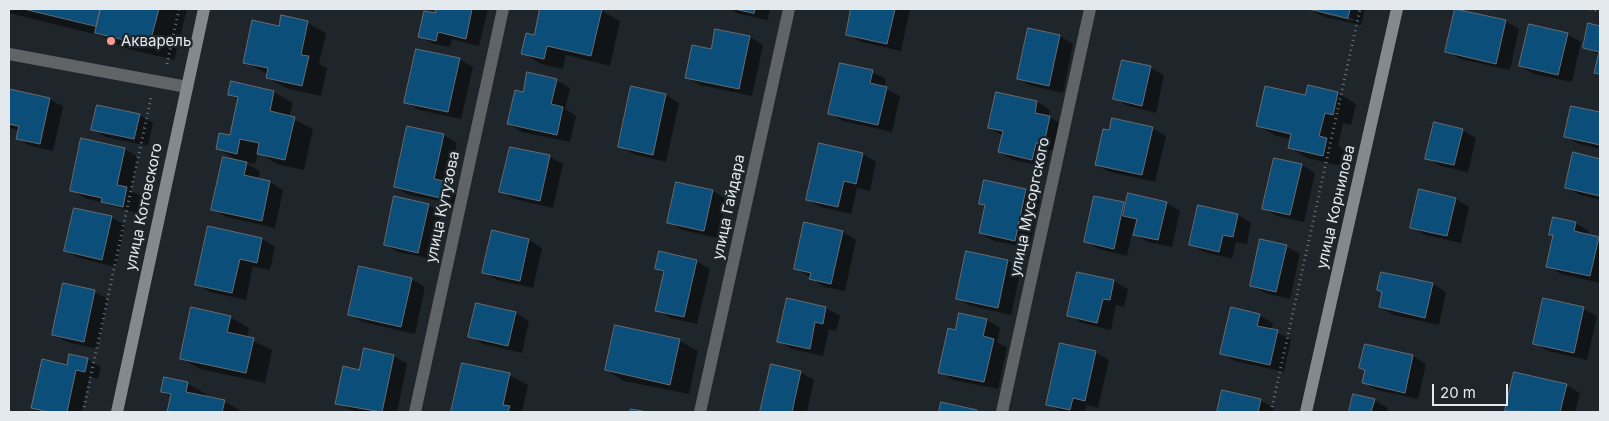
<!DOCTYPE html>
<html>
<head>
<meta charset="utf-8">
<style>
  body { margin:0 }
  #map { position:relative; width:1609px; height:421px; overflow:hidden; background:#1f262b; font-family:Inter,sans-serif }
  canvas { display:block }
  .frame { position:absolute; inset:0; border:10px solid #e4e9ed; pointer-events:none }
  .scale { position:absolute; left:1432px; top:384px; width:76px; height:22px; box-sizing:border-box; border:2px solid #e4e9ed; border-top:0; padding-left:6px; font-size:15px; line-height:18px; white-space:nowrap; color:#e4e9ed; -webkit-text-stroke:4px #1f262b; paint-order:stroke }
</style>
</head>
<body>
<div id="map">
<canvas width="1609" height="421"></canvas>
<div class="frame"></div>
<div class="scale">20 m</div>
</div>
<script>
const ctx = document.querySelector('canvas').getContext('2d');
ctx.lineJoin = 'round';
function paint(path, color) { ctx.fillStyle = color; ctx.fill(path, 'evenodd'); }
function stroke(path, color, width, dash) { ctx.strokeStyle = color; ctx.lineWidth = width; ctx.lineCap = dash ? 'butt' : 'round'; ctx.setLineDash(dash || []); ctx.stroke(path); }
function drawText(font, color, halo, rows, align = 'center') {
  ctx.font = font + ' Inter,sans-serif'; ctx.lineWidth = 4.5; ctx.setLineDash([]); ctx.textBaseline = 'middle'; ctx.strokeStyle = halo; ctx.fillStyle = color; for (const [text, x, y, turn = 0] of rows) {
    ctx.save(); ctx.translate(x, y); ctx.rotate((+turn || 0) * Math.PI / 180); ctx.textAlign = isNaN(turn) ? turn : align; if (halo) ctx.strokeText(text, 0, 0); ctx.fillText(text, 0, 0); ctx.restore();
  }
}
paint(new Path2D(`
  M 9,9 L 187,9 L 174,60 L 121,47 L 102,36 L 9,13 Z
  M 437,9 L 488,9 L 479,46 L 452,39 L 450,47 L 433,44 L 420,36 L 436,15 Z
  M 541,9 L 593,9 L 602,11 L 620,21 L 610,66 L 566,55 L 563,69 L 541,64 L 523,53 L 535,36 Z
  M 731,9 L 770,9 L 768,20 L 739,14 Z
  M 853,9 L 910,9 L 901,51 L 861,42 L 847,34 Z
  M 1310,9 L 1365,9 L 1361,25 L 1324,17 ZM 1323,11 L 1354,19 L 1354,21 L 1323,14 Z
  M 1505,21 L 1519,29 L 1510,70 L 1460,59 L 1447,51 Z
  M 308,23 L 326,33 L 319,64 L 327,68 L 321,96 L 286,88 L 268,78 L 268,74 L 244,62 L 280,27 Z
  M 1589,25 L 1600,27 L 1600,75 L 1596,72 L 1599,55 L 1584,47 Z
  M 1029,29 L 1060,36 L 1073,44 L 1063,93 L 1032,86 L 1018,79 Z
  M 716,30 L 750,37 L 763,45 L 752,96 L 700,85 L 687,77 L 712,50 Z
  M 1567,34 L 1581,42 L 1572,82 L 1534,74 L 1520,66 Z
  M 459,59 L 473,67 L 461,119 L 419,110 L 406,102 Z
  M 1151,68 L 1164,75 L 1156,113 L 1128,106 L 1114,98 Z
  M 872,72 L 886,79 L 884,88 L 900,96 L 892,132 L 843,121 L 830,114 Z
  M 556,80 L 570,88 L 565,109 L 576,116 L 570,142 L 522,132 L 508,124 L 524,94 Z
  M 232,82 L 274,92 L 293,103 L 289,117 L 313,129 L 304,170 L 277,164 L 258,153 L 255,164 L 242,161 L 260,171 L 258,180 L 270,182 L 283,190 L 275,228 L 226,217 L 213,209 L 240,162 L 217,148 L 230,137 L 239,100 L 229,94 Z
  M 9,90 L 50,99 L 63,107 L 53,151 L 31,146 L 18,139 L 20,130 L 9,128 L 9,125 L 25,129 L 26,126 L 9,123 Z
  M 1338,93 L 1356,104 L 1351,125 L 1343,123 L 1338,146 L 1345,150 L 1342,166 L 1307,158 L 1289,147 L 1291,139 L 1276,136 L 1257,125 L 1306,97 Z
  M 997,94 L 1037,102 L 1050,110 L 1049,117 L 1063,125 L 1057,151 L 1050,150 L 1046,167 L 1013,160 L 999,152 L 1003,136 L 989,128 Z
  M 666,95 L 679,103 L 666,162 L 633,154 L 619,146 Z
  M 1572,107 L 1600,113 L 1600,149 L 1579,144 L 1565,137 Z
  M 140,115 L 153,123 L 148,146 L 106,137 L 92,129 Z
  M 408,127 L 444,135 L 457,143 L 448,185 L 457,190 L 454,204 L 409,195 L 395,187 Z
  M 1152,128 L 1166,136 L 1155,182 L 1110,172 L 1096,165 L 1110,131 Z
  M 1462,130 L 1476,138 L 1468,172 L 1440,166 L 1427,158 Z
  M 82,140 L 125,149 L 138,157 L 131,191 L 141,196 L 137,213 L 85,198 L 71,190 Z
  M 511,148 L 550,157 L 563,164 L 553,208 L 514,199 L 501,191 Z
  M 863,154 L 876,162 L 870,191 L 857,188 L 851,214 L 821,207 L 807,200 Z
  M 1574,154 L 1600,160 L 1600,200 L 1580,195 L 1566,188 Z
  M 1302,165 L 1315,173 L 1304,222 L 1277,216 L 1263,208 Z
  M 985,181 L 1026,190 L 1040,198 L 1029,248 L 994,241 L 980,233 L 986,207 L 980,203 Z
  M 677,183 L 713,191 L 726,199 L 718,238 L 682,230 L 669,222 Z
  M 1420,191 L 1456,199 L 1469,207 L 1461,243 L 1425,235 L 1411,227 Z
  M 1095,197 L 1126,205 L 1166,203 L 1180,211 L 1172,247 L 1148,242 L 1132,233 L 1127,256 L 1099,249 L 1085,241 Z
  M 428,205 L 442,213 L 432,259 L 398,252 L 385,244 Z
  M 1198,206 L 1238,215 L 1251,223 L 1247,244 L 1236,242 L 1232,259 L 1204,252 L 1190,244 Z
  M 111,217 L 125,225 L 116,267 L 79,258 L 66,251 Z
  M 1575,223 L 1589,231 L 1588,235 L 1600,239 L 1600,283 L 1561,274 L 1548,266 L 1554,236 L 1550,234 Z
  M 805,224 L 843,232 L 856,240 L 845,291 L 824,287 L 796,268 Z
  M 493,232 L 529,240 L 542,248 L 533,288 L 497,280 L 484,272 Z
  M 262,239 L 275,247 L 270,270 L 253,266 L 246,300 L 210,292 L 196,284 Z
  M 1286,246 L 1300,254 L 1290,299 L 1265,293 L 1251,285 Z
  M 967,252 L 1008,261 L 1021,269 L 1011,315 L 971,306 L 957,298 Z
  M 696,261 L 710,269 L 697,324 L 670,318 L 657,310 L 665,274 L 656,269 Z
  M 1078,273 L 1114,281 L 1128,289 L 1124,307 L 1116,305 L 1111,330 L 1082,323 L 1068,315 Z
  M 411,279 L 425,287 L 415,334 L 363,322 L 349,314 Z
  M 1433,284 L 1446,292 L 1439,325 L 1394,315 L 1380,307 Z
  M 64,285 L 95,292 L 108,299 L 97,349 L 67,342 L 53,334 Z
  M 788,300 L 826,308 L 840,316 L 836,331 L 829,329 L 823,356 L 792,349 L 778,341 Z
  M 1583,309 L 1597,316 L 1587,360 L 1548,351 L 1534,343 Z
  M 516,313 L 529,321 L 522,353 L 483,344 L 470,336 Z
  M 1259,315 L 1273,323 L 1271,330 L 1291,339 L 1284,372 L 1235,361 L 1222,353 Z
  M 230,317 L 249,328 L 247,338 L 272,350 L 265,383 L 200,369 L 181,358 Z
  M 987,320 L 1000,328 L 997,342 L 1007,348 L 998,389 L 953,380 L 940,372 L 956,332 Z
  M 616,326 L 680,341 L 698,351 L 689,394 L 624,381 L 606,370 Z
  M 1095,352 L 1109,360 L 1098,408 L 1087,405 L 1085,412 L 1063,412 L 1047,404 Z
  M 394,356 L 407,364 L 397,412 L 356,412 L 336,403 L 360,371 Z
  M 1413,356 L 1426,364 L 1418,399 L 1377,390 L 1364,383 L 1366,371 L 1361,368 Z
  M 87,359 L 101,367 L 98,379 L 90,377 L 82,412 L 40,412 L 32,408 L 68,366 Z
  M 463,364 L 509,375 L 528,385 L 522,412 L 452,412 Z
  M 772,366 L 800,372 L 814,380 L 807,412 L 762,412 Z
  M 188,384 L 206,394 L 205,397 L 224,401 L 243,412 L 168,412 L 171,397 L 162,392 Z
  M 1566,385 L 1580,393 L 1575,412 L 1506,411 Z
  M 1223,392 L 1260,400 L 1274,408 L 1273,412 L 1219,412 Z
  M 1354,395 L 1374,400 L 1388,408 L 1387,412 L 1350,412 Z`), '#0007');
const building = new Path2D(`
  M 24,9 L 100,9 L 96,26 Z
  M 101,9 L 159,9 L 149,46 L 95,33 Z
  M 436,9 L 472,9 L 466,39 L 438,32 L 436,41 L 418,37 L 424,11 L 435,13 Z
  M 540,9 L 602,9 L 591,56 L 547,46 L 544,59 L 521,54 L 526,33 L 534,35 Z
  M 735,9 L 755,9 L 754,13 Z
  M 851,9 L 895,9 L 887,44 L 846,35 Z
  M 1309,9 L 1350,9 L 1348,18 Z
  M 1455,9 L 1506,20 L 1496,64 L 1445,52 Z
  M 281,15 L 308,21 L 301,55 L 309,56 L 302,86 L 266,78 L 268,68 L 243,63 L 252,20 L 279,26 Z
  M 1588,23 L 1600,26 L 1600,74 L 1594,73 L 1599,52 L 1583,48 Z
  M 1529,24 L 1568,33 L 1558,75 L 1519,66 Z
  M 1028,28 L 1060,35 L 1049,86 L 1017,79 Z
  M 715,29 L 750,36 L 739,89 L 685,78 L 692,45 L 711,49 Z
  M 416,49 L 460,58 L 448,112 L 404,103 Z
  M 1122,60 L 1151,66 L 1142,106 L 1113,99 Z
  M 840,63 L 873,70 L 870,83 L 887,87 L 878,125 L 828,114 Z
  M 527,72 L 557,79 L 551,104 L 563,107 L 557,135 L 507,124 L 515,90 L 523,92 Z
  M 231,81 L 274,91 L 270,111 L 295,117 L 285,160 L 257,154 L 259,143 L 240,139 L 237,154 L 216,149 L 219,133 L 230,135 L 238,97 L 228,95 Z
  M 1308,85 L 1338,92 L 1333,115 L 1325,113 L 1319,136 L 1327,138 L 1323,156 L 1288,148 L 1291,134 L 1256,126 L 1265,86 L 1305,95 Z
  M 631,86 L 666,94 L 653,155 L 618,147 Z
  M 9,89 L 50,98 L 40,144 L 16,139 L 19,126 L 9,124 Z
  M 996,92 L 1037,101 L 1035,113 L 1050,116 L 1044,144 L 1036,143 L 1032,160 L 998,152 L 1003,131 L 988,128 Z
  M 97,105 L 140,114 L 134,139 L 91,130 Z
  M 1571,106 L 1600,112 L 1600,145 L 1564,137 Z
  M 1112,118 L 1153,127 L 1142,175 L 1095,165 L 1103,129 L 1109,130 Z
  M 1434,122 L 1463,129 L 1454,165 L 1425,159 Z
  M 407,126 L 444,134 L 434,179 L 444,181 L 440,198 L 394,187 Z
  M 81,138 L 125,148 L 117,185 L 127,187 L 123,207 L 101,202 L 102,198 L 70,191 Z
  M 819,143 L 863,153 L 856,184 L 844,181 L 838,207 L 806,200 Z
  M 510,147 L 550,155 L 540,201 L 499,192 Z
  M 1573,152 L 1600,159 L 1600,196 L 1565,188 Z
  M 223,157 L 247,162 L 244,175 L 270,181 L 262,221 L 211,210 Z
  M 1274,158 L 1302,164 L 1290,215 L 1262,209 Z
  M 984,180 L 1026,189 L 1015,241 L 979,233 L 985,205 L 979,204 Z
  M 676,182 L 713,190 L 704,231 L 667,223 Z
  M 1419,189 L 1456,198 L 1447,236 L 1410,228 Z
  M 1128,193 L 1167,202 L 1158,240 L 1133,235 L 1137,219 L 1123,216 Z
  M 394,196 L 429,204 L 418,253 L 384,245 Z
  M 1094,196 L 1124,202 L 1114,249 L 1084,242 Z
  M 1198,205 L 1238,214 L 1233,237 L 1223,235 L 1219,252 L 1189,245 Z
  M 74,208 L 112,216 L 102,260 L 64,251 Z
  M 1553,217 L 1576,222 L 1574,231 L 1599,237 L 1590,276 L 1546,267 L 1553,235 L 1549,235 Z
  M 804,222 L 843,231 L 831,284 L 809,279 L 811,273 L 794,269 Z
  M 208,226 L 262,238 L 257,263 L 240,259 L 232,293 L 195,285 Z
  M 492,230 L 529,239 L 520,281 L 482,273 Z
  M 1260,239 L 1287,245 L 1276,292 L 1250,286 Z
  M 659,251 L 697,260 L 684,317 L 655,311 L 664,271 L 655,269 Z
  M 966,251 L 1008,260 L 998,308 L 956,299 Z
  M 359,266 L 412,278 L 401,327 L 348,315 Z
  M 1077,272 L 1114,280 L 1110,300 L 1103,299 L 1097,323 L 1067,316 Z
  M 1381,272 L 1433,283 L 1425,318 L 1379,307 L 1382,292 L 1377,290 Z
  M 63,283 L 95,290 L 84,342 L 52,335 Z
  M 787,298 L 826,307 L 823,324 L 815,322 L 810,349 L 777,342 Z
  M 1543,298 L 1584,307 L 1574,353 L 1533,344 Z
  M 476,303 L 516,312 L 508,346 L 468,337 Z
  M 191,307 L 231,316 L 227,332 L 254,338 L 246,373 L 180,359 Z
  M 1231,307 L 1260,314 L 1257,326 L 1278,330 L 1270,365 L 1220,354 Z
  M 959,313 L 987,319 L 983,336 L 994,339 L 984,382 L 938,373 L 948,328 L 955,330 Z
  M 615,325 L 680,339 L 670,385 L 605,370 Z
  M 1060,343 L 1096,351 L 1085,401 L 1073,398 L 1070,410 L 1046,405 Z
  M 1365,344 L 1413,355 L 1405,393 L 1362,383 L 1365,370 L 1359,368 Z
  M 364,348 L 394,355 L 382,412 L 335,404 L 343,366 L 359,370 Z
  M 69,354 L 88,358 L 85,372 L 76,370 L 67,412 L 49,412 L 31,408 L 42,359 L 67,365 Z
  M 462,363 L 510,373 L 503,405 L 510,406 L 508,412 L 451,412 Z
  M 771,364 L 801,371 L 792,412 L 760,412 Z
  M 1514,372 L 1567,384 L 1560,412 L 1505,411 Z
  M 164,377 L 188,382 L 186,392 L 225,400 L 222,412 L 167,412 L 171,394 L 161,392 Z
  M 1222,390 L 1261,399 L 1258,412 L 1217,412 Z
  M 1353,394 L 1375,399 L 1371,412 L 1349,412 Z
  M 941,402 L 977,410 L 976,412 L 939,412 Z
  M 631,409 L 647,412 L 630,412 Z`);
paint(building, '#0b4e79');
stroke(building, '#656c73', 1);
stroke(new Path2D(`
  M 1590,9 L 1600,11
  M 167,64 L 179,9
  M 83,412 L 151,98
  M 1271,412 L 1360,9`), '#6e7479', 3, [1, 4]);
stroke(new Path2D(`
  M 9,54 L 187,87
  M 415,412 L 503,9
  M 700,412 L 789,9
  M 1002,412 L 1090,9`), '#616467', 12);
stroke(new Path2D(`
  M 117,412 L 204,9
  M 1306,412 L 1397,9`), '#83898d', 12);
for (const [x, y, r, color] of [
  [111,41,5,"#f59b97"]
]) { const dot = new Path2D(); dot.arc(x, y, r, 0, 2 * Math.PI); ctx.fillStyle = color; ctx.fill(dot); stroke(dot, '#1f262b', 2); }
drawText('15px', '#e4e9ed', '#1f262b', [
  ["Акварель",121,41]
], 'left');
drawText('15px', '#e4e9ed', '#1f262b', [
  ["улица Котовского",144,207,-78],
  ["улица Кутузова",443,207,-78],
  ["улица Гайдара",729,207,-78],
  ["улица Мусоргского",1030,207,-78],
  ["улица Корнилова",1336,207,-77]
]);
</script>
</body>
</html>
